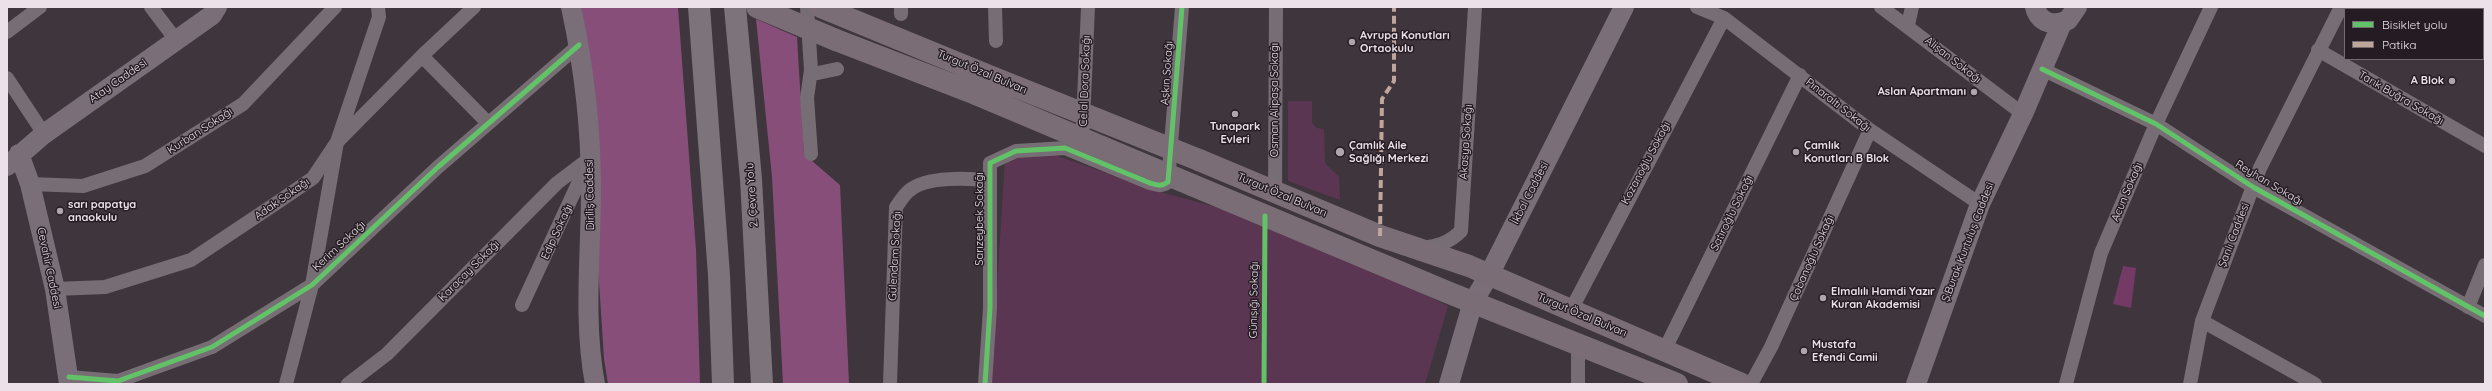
<!DOCTYPE html>
<html>
<head>
<meta charset="utf-8">
<style>
  body { margin:0 }
  #map { position:relative; width:2492px; height:391px; overflow:hidden; background:#3e363c; font-family:Quicksand,sans-serif }
  canvas { display:block }
  .frame { position:absolute; inset:0; border:8px solid #ece1e9; pointer-events:none }
  .legend { position:absolute; left:2344px; top:8px; width:140px; height:52px; box-sizing:border-box; background:#241c22; border:1px solid #746b72; margin:0; padding:5px 7px; list-style:none; font-size:12px; color:#ece1e9 }
  .legend li { display:flex; align-items:center; gap:8px; height:20px }
  .legend b { width:20px; border:1px solid #746b72 }
</style>
</head>
<body>
<div id="map">
<canvas width="2492" height="391"></canvas>
<div class="frame"></div>
<ul class="legend">
<li><b style="height:5px;background:#61c268"></b>Bisiklet yolu</li>
<li><b style="height:5px;background:#c0a59a"></b>Patika</li>
</ul>
</div>
<script>
const ctx = document.querySelector('canvas').getContext('2d');
ctx.lineJoin = 'round';
function paint(path, color) { ctx.fillStyle = color; ctx.fill(path, 'evenodd'); }
function stroke(path, color, width, dash) { ctx.strokeStyle = color; ctx.lineWidth = width; ctx.lineCap = dash ? 'butt' : 'round'; ctx.setLineDash(dash || []); ctx.stroke(path); }
function drawText(font, color, halo, rows, align = 'center') {
  ctx.font = font + ' Quicksand,sans-serif'; ctx.lineWidth = 3; ctx.setLineDash([]); ctx.textBaseline = 'middle'; ctx.strokeStyle = halo; ctx.fillStyle = color; for (const [text, x, y, turn = 0] of rows) {
    ctx.save(); ctx.translate(x, y); ctx.rotate((+turn || 0) * Math.PI / 180); ctx.textAlign = isNaN(turn) ? turn : align; if (halo) ctx.strokeText(text, 0, 0); ctx.fillText(text, 0, 0); ctx.restore();
  }
}
paint(new Path2D(`
  M 1288,101 L 1312,101 L 1312,123 L 1317,128 L 1324,129 L 1325,163 L 1339,177 L 1340,200 L 1288,181 Z
  M 1049,153 L 1164,193 L 1283,225 L 1448,306 L 1425,384 L 991,384 L 1005,159 Z`), '#5a3652');
paint(new Path2D(`
  M 574,7 L 678,7 L 696,250 L 700,384 L 608,384 L 604,359 L 591,157 Z
  M 756,19 L 797,37 L 804,154 L 840,185 L 849,384 L 783,384 L 772,177 Z`), '#864e79');
paint(new Path2D(`
  M 2123,266 L 2136,268 L 2131,308 L 2113,304 Z`), '#723a65');
stroke(new Path2D(`
  M 151,7 L 176,40
  M 807,7 L 811,70 L 807,98 L 811,154
  M 901,7 L 901,14
  M 995,7 L 996,41
  M 1697,7 L 1724,18 L 1870,130 L 1980,204
  M 1881,7 L 2023,114
  M 1908,25 L 1912,7
  M 7,32 L 40,7
  M 2318,50 L 2485,146
  M 422,56 L 488,123
  M 2042,69 L 2156,124 L 2253,187 L 2485,316
  M 811,70 L 813,74 L 837,69
  M 7,78 L 44,134
  M 1082,146 L 1088,7
  M 30,184 L 83,186 L 145,166 L 243,104 L 335,7
  M 1275,193 L 1276,7
  M 1421,248 C 1438,246 1449,243 1461,231 L 1475,7
  M 55,289 L 105,287 L 191,260 L 281,200 L 313,178 L 337,142 L 426,52 L 474,7
  M 522,305 L 588,162
  M 2468,307 L 2485,265
  M 1571,310 L 1724,18
  M 2202,321 L 2315,384
  M 1578,344 L 1578,384
  M 1664,351 L 1800,75
  M 69,377 L 118,381 L 212,347 L 312,285 L 438,167 L 579,45
  M 286,384 L 312,285 L 337,142 L 379,17 L 378,7
  M 348,384 L 387,354 L 557,183 L 590,158
  M 890,384 L 896,207 C 900,202 904,194 910,190 C 927,176 970,178 990,181
  M 985,384 L 990,308 L 990,163 L 1016,151 L 1065,148 L 1150,183 C 1157,185 1161,187 1168,182 L 1182,7
  M 1751,384 L 1771,347 L 1870,130
  M 2066,384 L 2101,253 L 2156,124 L 2211,7
  M 2190,384 L 2202,321 L 2260,168 L 2341,7`), '#776d74', 14);
stroke(new Path2D(`
  M 571,7 C 584,67 591,129 591,190 C 591,254 583,321 595,384
  M 2035,7 C 2039,23 2054,27 2068,20 L 2077,7
  M 19,154 L 30,184 L 55,289 L 69,384
  M 7,166 L 44,134 L 212,15 L 217,7
  M 1449,384 L 1473,302 L 1489,275 L 1624,7
  M 1916,384 L 1980,204 L 2023,114 L 2062,23`), '#7a6f78', 20);
stroke(new Path2D(`
  M 821,7 L 984,74
  M 836,40 L 976,94
  M 1199,160 L 1380,236 L 1469,266 L 1742,384
  M 1192,185 L 1447,292 L 1677,384`), '#7a6d76', 22);
stroke(new Path2D(`
  M 699,7 L 719,275 L 723,384
  M 735,7 L 751,179 L 762,384`), '#7c747a', 22);
stroke(new Path2D(`
  M 757,7 L 836,40
  M 984,74 L 1199,160
  M 976,94 L 1192,185`), '#7a6d76', 22);
stroke(new Path2D(`
  M 1380,236 L 1382,99 L 1394,81 L 1394,7`), '#c0a59a', 4, [8, 4]);
stroke(new Path2D(`
  M 2042,69 L 2156,124 L 2253,187 L 2485,316
  M 69,377 L 118,381 L 212,347 L 312,285 L 438,167 L 579,45
  M 985,384 L 990,308 L 990,163 L 1016,151 L 1065,148 L 1150,183 C 1157,185 1161,187 1168,182 L 1182,7
  M 1264,384 L 1265,216`), '#61c268', 5);
for (const [x, y, r, color] of [
  [1352,42,4,"#afa5ac"],
  [2452,81,4,"#afa5ac"],
  [1974,92,4,"#afa5ac"],
  [1235,114,4,"#afa5ac"],
  [1340,152,5,"#afa5ac"],
  [1796,152,4,"#afa5ac"],
  [60,211,4,"#afa5ac"],
  [1823,298,4,"#afa5ac"],
  [1804,351,4,"#afa5ac"]
]) { const dot = new Path2D(); dot.arc(x, y, r, 0, 2 * Math.PI); ctx.fillStyle = color; ctx.fill(dot); stroke(dot, '#241c22', 1.5); }
drawText('bold 11px', '#ece1e9', '#241c22', [
  ["Avrupa Konutları",1360,36],
  ["Ortaokulu",1360,49],
  ["A Blok",2444,81,"right"],
  ["Aslan Apartmanı",1966,92,"right"],
  ["Tunapark",1235,127,"center"],
  ["Evleri",1235,140,"center"],
  ["Çamlık Aile",1349,146],
  ["Sağlığı Merkezi",1349,159],
  ["Çamlık",1804,146],
  ["Konutları B Blok",1804,159],
  ["sarı papatya",68,205],
  ["anaokulu",68,218],
  ["Elmalılı Hamdi Yazır",1831,292],
  ["Kuran Akademisi",1831,305],
  ["Mustafa",1812,345],
  ["Efendi Camii",1812,358]
], 'left');
drawText('11px', '#ece1e9', '#241c22', [
  ["Alişan Sokağı",1953,60,38],
  ["Turgut Özal Bulvarı",982,72,23],
  ["Aşkın Sokağı",1167,73,-86],
  ["Atay Caddesi",118,81,-35],
  ["Celal Dora Sokağı",1085,81,-88],
  ["Tarık Buğra Sokağı",2401,98,30],
  ["Osman Alipaşa Sokağı",1275,100,-90],
  ["Pınaraltı Sokağı",1838,105,38],
  ["Kurban Sokağı",200,131,-33],
  ["Akasya Sokağı",1466,142,-86],
  ["Kozanoğlu Sokağı",1646,163,-62],
  ["Reyhan Sokağı",2269,183,31],
  ["Acun Sokağı",2127,192,-67],
  ["İkbal Caddesi",1530,193,-63],
  ["Diriliş Caddesi",590,195,-91],
  ["2. Çevre Yolu",752,195,-94],
  ["Turgut Özal Bulvarı",1282,195,23],
  ["Adak Sokağı",282,199,-35],
  ["Satıroğlu Sokağı",1732,213,-64],
  ["Sarızeybek Sokağı",980,219,-90],
  ["Edip Sokağı",557,232,-65],
  ["Şanlı Caddesi",2234,235,-69],
  ["Ş.Burak Kurtuluş Caddesi",1968,242,-69],
  ["Kerim Sokağı",339,246,-43],
  ["Gülendam Sokağı",895,256,-87],
  ["Çobanoğlu Sokağı",1812,258,-66],
  ["Cevahir Caddesi",49,268,78],
  ["Karaçay Sokağı",469,271,-45],
  ["Günışığı Sokağı",1254,300,-89],
  ["Turgut Özal Bulvarı",1582,315,23]
]);
</script>
</body>
</html>
